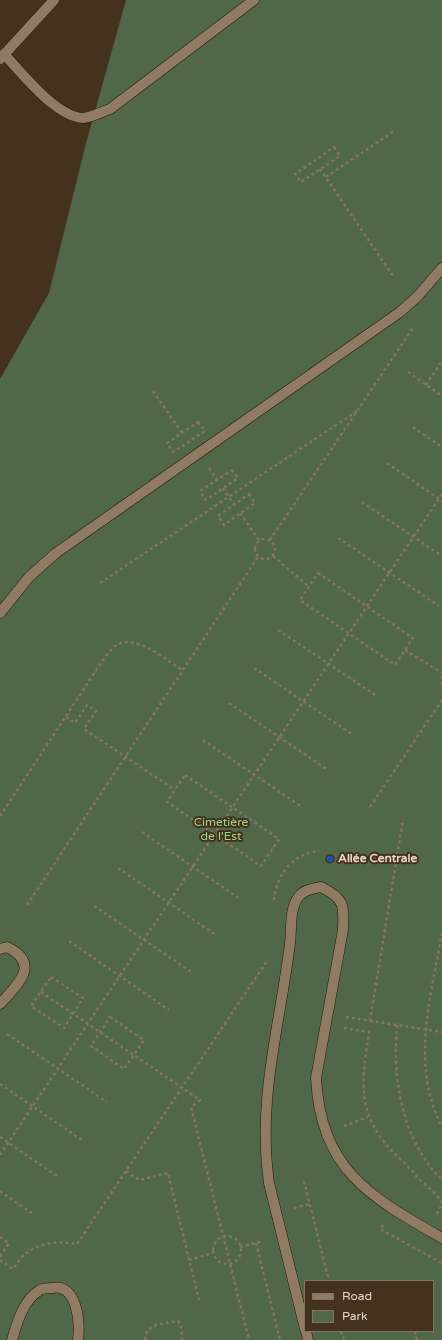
<!DOCTYPE html>
<html>
<head>
<meta charset="utf-8">
<style>
  body { margin:0 }
  #map { position:relative; width:442px; height:1340px; overflow:hidden; background:#45321d; font-family:"Varela Round",sans-serif }
  canvas { display:block }
  .legend { position:absolute; left:304px; top:1280px; width:130px; height:52px; box-sizing:border-box; background:#45321d; border:1px solid #847362; margin:0; padding:5px 7px; list-style:none; font-size:12px; color:#e2d5c9 }
  .legend li { display:flex; align-items:center; gap:8px; height:20px }
  .legend b { width:20px; border:1px solid #847362 }
</style>
</head>
<body>
<div id="map">
<canvas width="442" height="1340"></canvas>
<ul class="legend">
<li><b style="height:5px;background:#8f7a63"></b>Road</li>
<li><b style="height:11px;background:#506748"></b>Park</li>
</ul>
</div>
<script>
const ctx = document.querySelector('canvas').getContext('2d');
ctx.lineJoin = 'round';
function paint(path, color) { ctx.fillStyle = color; ctx.fill(path, 'evenodd'); }
function stroke(path, color, width, dash) { ctx.strokeStyle = color; ctx.lineWidth = width; ctx.lineCap = dash ? 'butt' : 'round'; ctx.setLineDash(dash || []); ctx.stroke(path); }
function drawText(font, color, halo, rows, align = 'center') {
  ctx.font = font + ' "Varela Round",sans-serif'; ctx.lineWidth = 4; ctx.setLineDash([]); ctx.textBaseline = 'middle'; ctx.strokeStyle = halo; ctx.fillStyle = color; for (const [text, x, y, turn = 0] of rows) {
    ctx.save(); ctx.translate(x, y); ctx.rotate((+turn || 0) * Math.PI / 180); ctx.textAlign = isNaN(turn) ? turn : align; if (halo) ctx.strokeText(text, 0, 0); ctx.fillText(text, 0, 0); ctx.restore();
  }
}
paint(new Path2D(`
  M 126,0 L 442,0 L 442,1340 L 0,1340 L 0,379 L 49,293 L 85,147 ZM 305,1281 L 433,1281 L 433,1331 L 305,1331 Z`), '#506748');
const minor = new Path2D(`
  M 4,54 C 22,73 55,116 83,118 C 91,118 103,111 110,109 L 254,0
  M 0,59 L 54,0
  M 0,613 L 29,577 L 56,553 L 400,312 L 417,297 L 442,268
  M 0,949 L 7,947 C 42,964 17,985 0,1004
  M 305,1329 L 269,1183 C 257,1098 280,1026 290,943 C 292,928 289,909 299,896 C 304,890 314,888 321,887 C 345,899 344,905 343,930 L 316,1078 C 321,1170 370,1197 442,1238
  M 306,1331 L 308,1340
  M 12,1340 C 17,1323 23,1300 40,1290 C 43,1288 48,1288 52,1288 C 78,1283 80,1324 78,1340`);
stroke(minor, '#2b1905', 11);
stroke(new Path2D(`
  M 334,147 L 340,156 L 301,182 L 295,174 Z
  M 320,169 L 393,276
  M 326,177 L 394,131
  M 408,372 L 442,396
  M 426,385 L 442,361
  M 153,391 L 182,433
  M 198,422 L 205,431 L 173,452 L 167,443 Z
  M 413,427 L 442,447
  M 387,463 L 442,501
  M 209,468 L 217,480
  M 232,470 L 238,478 L 206,500 L 200,491 Z
  M 223,488 L 234,505
  M 249,494 L 255,503 L 224,525 L 218,516 Z
  M 362,502 L 442,556
  M 240,513 L 259,540
  M 338,538 L 439,606
  M255 549a10 10 0 1 1 20 0a10 10 0 1 1-20 0Z
  M 270,540 L 413,328
  M 273,556 L 309,587
  M 318,573 L 413,638 L 395,665 L 300,600 Z
  M 100,583 L 357,411
  M 278,630 L 377,696
  M 405,650 L 442,673
  M 254,668 L 353,735
  M 442,676 L 442,687
  M 229,703 L 328,770
  M 66,717 L 75,723 L 87,705 L 96,711 L 84,729 L 175,790
  M 203,740 L 302,807
  M 185,775 L 279,839 L 261,866 L 167,802 Z
  M 370,807 L 442,700
  M 0,816 L 99,666 C 104,659 110,649 117,645 C 135,633 168,661 183,671
  M 142,832 L 240,899
  M 118,868 L 216,935
  M 274,900 C 276,875 293,853 319,851
  M 27,905 L 258,557
  M 94,906 L 193,973
  M 442,933 C 431,996 410,1066 442,1127
  M 69,941 L 169,1010
  M 51,977 L 83,998 L 64,1028 L 31,1006 Z
  M 41,992 L 200,1100 L 191,1107 L 249,1340
  M 110,1017 L 144,1040 L 124,1069 L 91,1046 Z
  M 346,1017 L 442,1032
  M 370,1021 L 403,819
  M 397,1025 C 392,1080 402,1140 442,1180
  M 344,1028 L 369,1032 C 362,1080 356,1112 391,1150 C 400,1159 409,1167 417,1177 C 423,1184 439,1195 442,1203
  M 7,1034 L 107,1102
  M 0,1084 L 82,1140
  M 344,1126 L 368,1117
  M 0,1137 L 57,1176
  M 0,1155 L 442,494
  M 126,1171 L 139,1180 L 168,1173 L 199,1300
  M 304,1181 L 329,1281
  M 0,1191 L 33,1214
  M 294,1208 L 310,1204
  M 437,1214 L 442,1205
  M 383,1225 L 380,1229 L 442,1263
  M213 1250a14 14 0 1 1 28 0a14 14 0 1 1-28 0Z
  M 0,1237 L 9,1243 L 0,1257
  M 256,1243 L 280,1340
  M 240,1247 L 263,1241
  M 0,1260 L 13,1269 C 17,1264 20,1258 25,1254 C 40,1242 60,1241 77,1244 L 267,961
  M 189,1260 L 213,1253
  M 341,1331 L 344,1340
  M 415,1331 L 417,1340
  M 145,1340 L 147,1331 L 156,1325 L 178,1321 L 181,1326 L 182,1340`), '#847462', 2.5, [3, 3]);
stroke(minor, '#8f7a63', 10);
for (const [x, y, r, color] of [
  [330,859,4,"#1a4fb4"]
]) { const dot = new Path2D(); dot.arc(x, y, r, 0, 2 * Math.PI); ctx.fillStyle = color; ctx.fill(dot); stroke(dot, '#45321d', 1.5); }
drawText('12px', '#9dd58c', '#45321d', [
  ["Cimetière",221,823],
  ["de l'Est",221,837]
]);
drawText('bold 12px', '#e2d5c9', '#45321d', [
  ["Allée Centrale",338,859]
], 'left');
</script>
</body>
</html>
